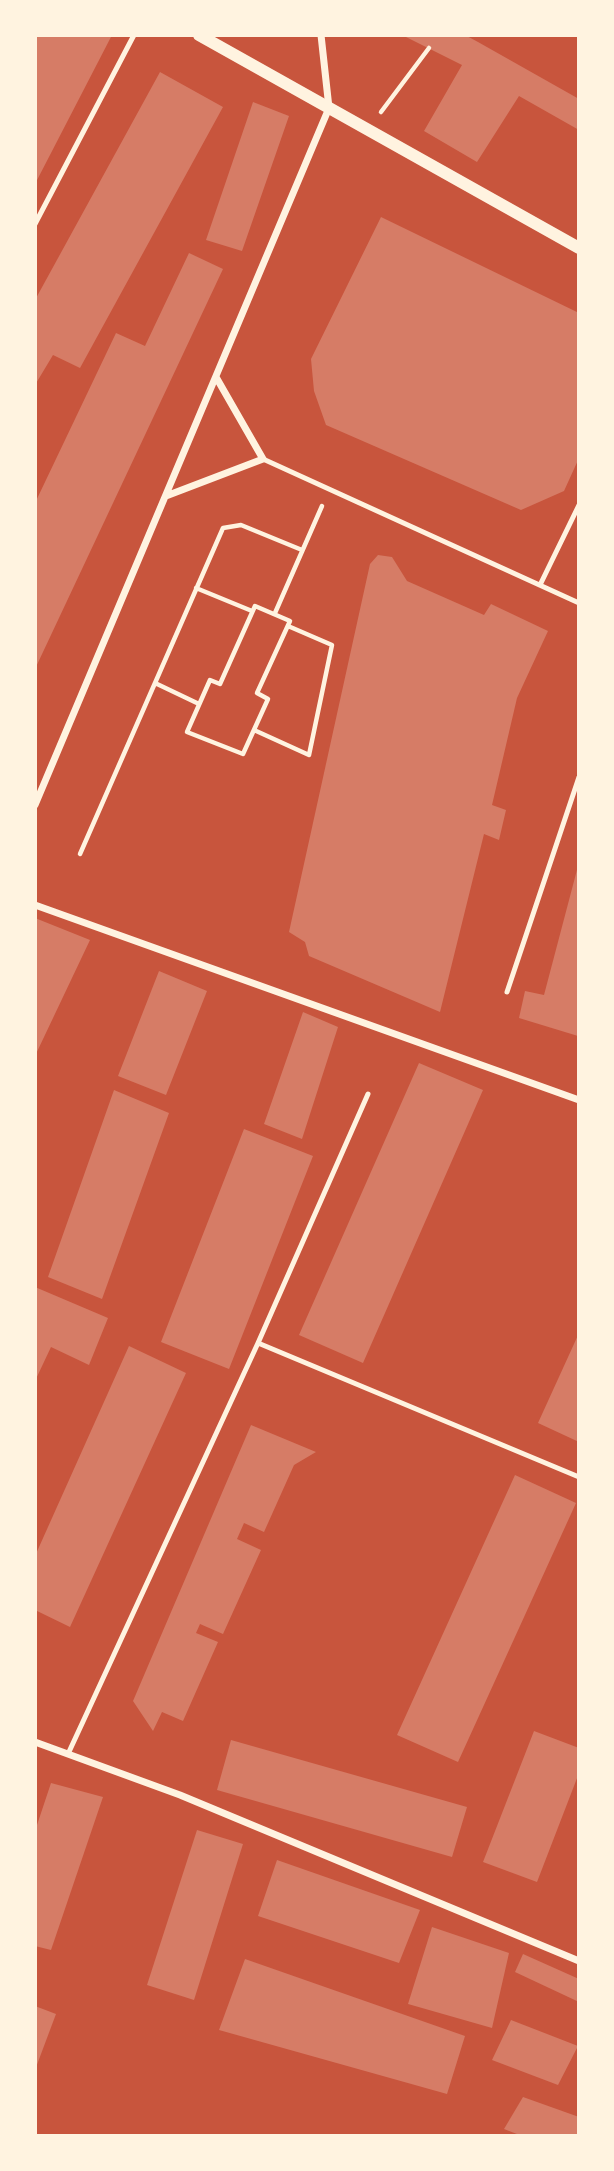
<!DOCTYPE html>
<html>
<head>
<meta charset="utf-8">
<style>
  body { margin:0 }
  #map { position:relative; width:614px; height:2171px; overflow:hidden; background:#c8553d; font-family:"Noto Sans",sans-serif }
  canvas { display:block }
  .frame { position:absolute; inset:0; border:37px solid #fff3e0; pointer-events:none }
</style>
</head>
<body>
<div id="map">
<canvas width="614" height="2171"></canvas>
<div class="frame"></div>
</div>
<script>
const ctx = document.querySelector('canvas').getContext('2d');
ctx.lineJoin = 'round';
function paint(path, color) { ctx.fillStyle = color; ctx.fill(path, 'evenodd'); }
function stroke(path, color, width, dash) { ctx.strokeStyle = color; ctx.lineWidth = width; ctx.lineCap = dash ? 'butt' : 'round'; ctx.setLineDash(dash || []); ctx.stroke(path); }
paint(new Path2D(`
  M 35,35 L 112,35 L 35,184 Z
  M 402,35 L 465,35 L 478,42 L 579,99 L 579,130 L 519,96 L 477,162 L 424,131 L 462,65 Z
  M 160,72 L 223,107 L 80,368 L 53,355 L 35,385 L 35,300 Z
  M 253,102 L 289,116 L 242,251 L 206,240 Z
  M 381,217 L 579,313 L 579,458 L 564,491 L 521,510 L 326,425 L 314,391 L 311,359 Z
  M 189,253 L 223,269 L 35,669 L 35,503 L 116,333 L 145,346 Z
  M 378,555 L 392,557 L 407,581 L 484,615 L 491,604 L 548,631 L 517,698 L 492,805 L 506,810 L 499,840 L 484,834 L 440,1012 L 309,956 L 305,942 L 289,932 L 370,564 Z
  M 578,866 L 579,1032 L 578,1036 L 519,1018 L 525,991 L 544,995 Z
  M 35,918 L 90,940 L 35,1056 Z
  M 159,971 L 207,991 L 166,1095 L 118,1076 Z
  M 303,1012 L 338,1027 L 302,1139 L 264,1124 Z
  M 419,1063 L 483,1090 L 363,1363 L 299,1335 Z
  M 114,1090 L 169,1113 L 102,1299 L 48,1277 Z
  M 244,1129 L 313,1156 L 229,1369 L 161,1342 Z
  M 35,1287 L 108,1318 L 89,1365 L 51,1347 L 35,1381 Z
  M 579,1333 L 579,1442 L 538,1423 Z
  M 129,1346 L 186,1373 L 70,1627 L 35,1610 L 35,1556 Z
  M 251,1425 L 316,1452 L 294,1465 L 264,1532 L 244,1523 L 237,1539 L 261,1550 L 223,1634 L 200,1624 L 196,1633 L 218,1642 L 183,1721 L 162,1712 L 153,1731 L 133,1701 Z
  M 515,1475 L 576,1503 L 458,1762 L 397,1735 Z
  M 534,1731 L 579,1748 L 579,1773 L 537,1882 L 483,1862 Z
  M 231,1740 L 467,1807 L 452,1857 L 217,1790 Z
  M 51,1783 L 103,1797 L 51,1950 L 35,1946 L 35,1831 Z
  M 197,1830 L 243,1844 L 194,2000 L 147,1985 Z
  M 277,1860 L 420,1910 L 399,1963 L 258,1916 Z
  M 432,1927 L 509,1953 L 492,2028 L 408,2004 Z
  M 523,1954 L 579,1979 L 579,2002 L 515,1972 Z
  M 245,1959 L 465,2036 L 447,2094 L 219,2030 Z
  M 35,2006 L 56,2014 L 35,2070 Z
  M 511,2020 L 578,2046 L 558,2085 L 492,2060 Z
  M 523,2097 L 579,2117 L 579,2136 L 522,2136 L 504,2129 Z`), '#d67c66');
stroke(new Path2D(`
  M 381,112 L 429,48
  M 196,588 L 252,611
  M 255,606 L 290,621 L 257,693 L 268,699 L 243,754 L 187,732 L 210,680 L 220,684 Z
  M 275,613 L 322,506
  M 155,683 L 199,704
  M 254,730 L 309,755 L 332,645 L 288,626
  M 80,854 L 223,528 L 241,525 L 302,550`), '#fff3e0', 4.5);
stroke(new Path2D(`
  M 35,224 L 134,35
  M 263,459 L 579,603
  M 540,585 L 579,505
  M 507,992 L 579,777
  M 368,1094 L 258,1343 L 579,1477
  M 68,1754 L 258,1343`), '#fff3e0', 5);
stroke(new Path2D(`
  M 166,496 L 263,459 L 216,377
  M 35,805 L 329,108 L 321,35
  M 35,905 L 579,1100
  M 35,1742 L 180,1795 L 579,1961`), '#fff3e0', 7);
stroke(new Path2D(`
  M 199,35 L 579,248`), '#fff3e0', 12);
</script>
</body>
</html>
